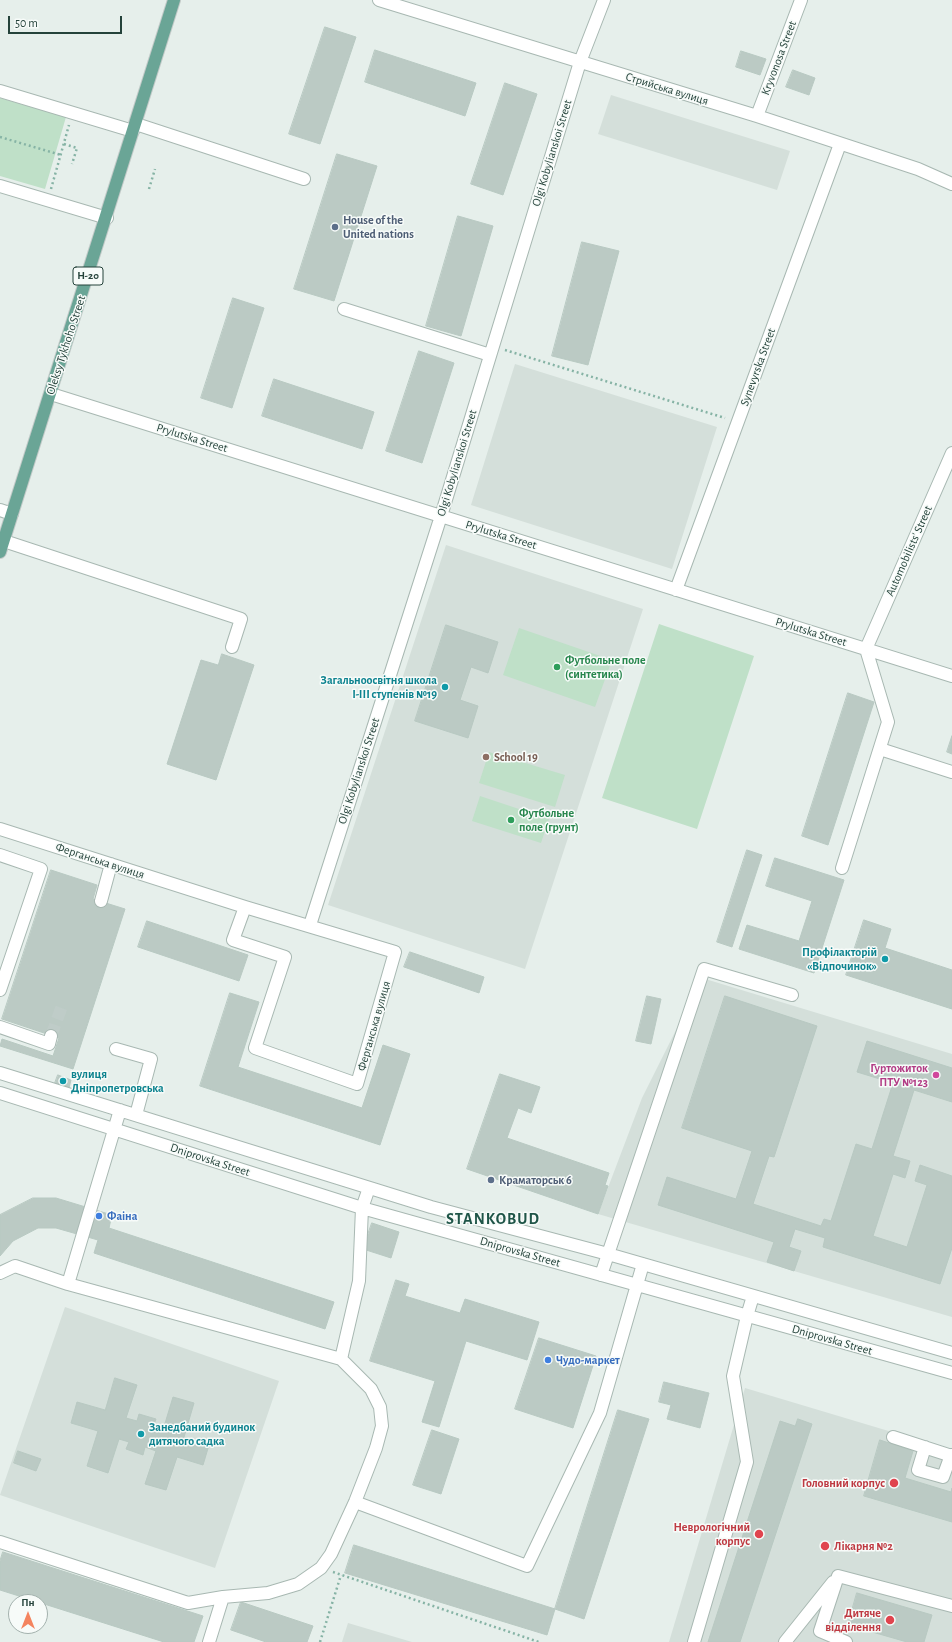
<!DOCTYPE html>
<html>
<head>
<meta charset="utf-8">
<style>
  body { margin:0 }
  #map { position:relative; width:952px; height:1642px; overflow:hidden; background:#e6efeb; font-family:"Alegreya Sans",sans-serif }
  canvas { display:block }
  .north { position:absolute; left:8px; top:1594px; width:40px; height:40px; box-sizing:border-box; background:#f7fbf9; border:1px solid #a3b1ad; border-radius:50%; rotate:0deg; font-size:11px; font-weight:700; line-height:16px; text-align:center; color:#24423a }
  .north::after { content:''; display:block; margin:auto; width:14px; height:18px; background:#f4845f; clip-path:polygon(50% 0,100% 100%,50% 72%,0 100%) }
  .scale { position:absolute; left:8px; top:16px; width:114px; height:18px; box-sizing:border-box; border:2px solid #24423a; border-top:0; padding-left:5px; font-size:12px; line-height:14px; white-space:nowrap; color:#24423a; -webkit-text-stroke:3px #f7fbf9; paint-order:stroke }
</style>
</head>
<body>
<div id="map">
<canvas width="952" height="1642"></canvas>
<div class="north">Пн</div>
<div class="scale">50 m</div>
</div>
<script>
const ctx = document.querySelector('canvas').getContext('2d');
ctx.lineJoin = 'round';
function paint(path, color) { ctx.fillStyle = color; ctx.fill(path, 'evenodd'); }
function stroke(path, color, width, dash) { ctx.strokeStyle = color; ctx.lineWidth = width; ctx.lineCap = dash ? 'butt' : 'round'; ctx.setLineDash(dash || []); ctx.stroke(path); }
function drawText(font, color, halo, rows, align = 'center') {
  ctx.font = font + ' "Alegreya Sans",sans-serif'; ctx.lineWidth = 3; ctx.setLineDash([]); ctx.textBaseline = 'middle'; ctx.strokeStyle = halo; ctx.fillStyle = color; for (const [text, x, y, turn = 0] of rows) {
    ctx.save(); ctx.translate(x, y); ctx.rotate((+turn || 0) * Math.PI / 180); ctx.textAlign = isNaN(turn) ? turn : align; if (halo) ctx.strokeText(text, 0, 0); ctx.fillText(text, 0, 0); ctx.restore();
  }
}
paint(new Path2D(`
  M 611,95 L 790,151 L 777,190 L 598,134 Z
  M 515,364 L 717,427 L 672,569 L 471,505 Z
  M 446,545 L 643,609 L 525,969 L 328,905 Z
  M 702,978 L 952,1054 L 952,1317 L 598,1214 L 642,1098 Z
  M 65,1307 L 279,1381 L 215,1568 L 0,1495 Z
  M 745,1388 L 952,1450 L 952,1642 L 669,1642 Z
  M 348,1623 L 412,1642 L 342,1642 Z`), '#d4dfda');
paint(new Path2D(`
  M 0,98 L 66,117 L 45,189 L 0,176 Z
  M 659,624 L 754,656 L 697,829 L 602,798 Z
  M 519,628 L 612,660 L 595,707 L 503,675 Z
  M 489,752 L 565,775 L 555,807 L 479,783 Z
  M 480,796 L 549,819 L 541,843 L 472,821 Z`), '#bfe0c8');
const building = new Path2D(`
  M 325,27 L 356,37 L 320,144 L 289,134 Z
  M 375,50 L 476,83 L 465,116 L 365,82 Z
  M 741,51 L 766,59 L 760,75 L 736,67 Z
  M 793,70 L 815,78 L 809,95 L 786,87 Z
  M 505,83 L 537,94 L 503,195 L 471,184 Z
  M 337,154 L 377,166 L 334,301 L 294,289 Z
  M 458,216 L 493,226 L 461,336 L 426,326 Z
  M 582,242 L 619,251 L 588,365 L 552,356 Z
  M 233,298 L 264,308 L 232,408 L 201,398 Z
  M 419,351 L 454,363 L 422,463 L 386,451 Z
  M 274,379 L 374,412 L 362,449 L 262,416 Z
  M 446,625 L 498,642 L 488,673 L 471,667 L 460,700 L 478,706 L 468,738 L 415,721 Z
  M 222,654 L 254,665 L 216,780 L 167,764 L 201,660 L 218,665 Z
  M 848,693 L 874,702 L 828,845 L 802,836 Z
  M 952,736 L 952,754 L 947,752 Z
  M 747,850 L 762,855 L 732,947 L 717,942 Z
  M 775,858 L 844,880 L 814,973 L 739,949 L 747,925 L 799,941 L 812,901 L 766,886 Z
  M 51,870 L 97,885 L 93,899 L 125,909 L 73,1069 L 0,1046 L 2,1039 L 53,1056 L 59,1038 L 2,1019 Z
  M 864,920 L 891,929 L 885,948 L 952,970 L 952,1009 L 846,975 Z
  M 147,921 L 248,955 L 239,981 L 138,947 Z
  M 410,952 L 484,977 L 479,993 L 404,967 Z
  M 230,993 L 259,1002 L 238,1067 L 362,1108 L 383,1045 L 410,1054 L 380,1145 L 200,1086 Z
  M 647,996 L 661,999 L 651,1044 L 636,1041 Z
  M 725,996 L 817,1026 L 774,1157 L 769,1156 L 753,1204 L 821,1226 L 824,1219 L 831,1221 L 856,1144 L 872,1149 L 893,1083 L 857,1072 L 867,1041 L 952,1068 L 952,1102 L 914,1090 L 893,1156 L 910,1161 L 905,1178 L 893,1174 L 873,1236 L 907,1247 L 927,1185 L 915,1181 L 920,1165 L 952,1176 L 952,1248 L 940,1284 L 823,1247 L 825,1238 L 795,1229 L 789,1247 L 801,1251 L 794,1271 L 767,1262 L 774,1242 L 658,1205 L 667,1177 L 736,1199 L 752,1151 L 682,1128 Z
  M 500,1074 L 540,1087 L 531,1113 L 518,1108 L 507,1138 L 609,1173 L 605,1185 L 608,1186 L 598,1214 L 467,1169 Z
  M 58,1075 L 71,1080 L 69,1088 L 55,1083 Z
  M 33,1198 L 56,1198 L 112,1215 L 109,1228 L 334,1302 L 325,1329 L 94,1253 L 98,1240 L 56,1228 L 38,1228 L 13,1241 L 0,1256 L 0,1215 Z
  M 372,1223 L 399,1232 L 391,1258 L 363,1249 Z
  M 396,1280 L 409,1284 L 405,1296 L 460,1313 L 465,1299 L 539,1322 L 527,1360 L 466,1341 L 439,1427 L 422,1422 L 435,1381 L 370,1361 Z
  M 539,1338 L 596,1356 L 573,1428 L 515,1409 Z
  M 115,1378 L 137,1385 L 126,1418 L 137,1421 L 139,1414 L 156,1419 L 153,1427 L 163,1430 L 173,1397 L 194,1403 L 184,1437 L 209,1445 L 203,1465 L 177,1457 L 166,1490 L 145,1484 L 156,1451 L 145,1447 L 143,1455 L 126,1449 L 129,1442 L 119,1439 L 108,1473 L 87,1466 L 98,1431 L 71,1423 L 77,1402 L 105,1410 Z
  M 664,1382 L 709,1393 L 700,1428 L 667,1419 L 671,1405 L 659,1402 Z
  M 618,1410 L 649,1419 L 584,1619 L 555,1609 Z
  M 798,1419 L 812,1424 L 740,1642 L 708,1642 L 780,1421 L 795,1426 Z
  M 432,1430 L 459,1439 L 441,1494 L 413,1485 Z
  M 880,1440 L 913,1451 L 905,1478 L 951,1492 L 952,1488 L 952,1522 L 864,1496 Z
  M 18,1451 L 41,1459 L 36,1471 L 14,1463 Z
  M 354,1545 L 555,1609 L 547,1635 L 345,1573 Z
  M 3,1552 L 203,1616 L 194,1642 L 164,1642 L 0,1590 L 0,1561 Z
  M 857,1593 L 932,1615 L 924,1642 L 907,1642 L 848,1625 Z
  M 241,1602 L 313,1626 L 307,1642 L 266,1642 L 231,1630 Z`);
paint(building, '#bbcac4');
stroke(building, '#b8c9c2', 1);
stroke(new Path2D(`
  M 51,1036 L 62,1006`), '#bfccc8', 12, [12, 6]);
const minor = new Path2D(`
  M 379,0 L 757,116 L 918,169 L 952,184
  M 0,91 L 133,131
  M 757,116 L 801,0
  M 136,124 L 304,179
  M 0,186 L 107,218
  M 344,309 L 490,355
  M 51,394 L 952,676
  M 0,510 L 12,514
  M 4,541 L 241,619 L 232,647
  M 676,590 L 840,144
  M 880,749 L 952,772
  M 0,829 L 245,907 L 395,952 L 357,1084 L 255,1048 L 285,957 L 233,940 L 245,907
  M 0,855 L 41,869 L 0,990
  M 842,868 L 888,722 L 866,649 L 952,453
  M 101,901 L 111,864
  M 310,925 L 441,516 L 580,62 L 604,0
  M 0,1027 L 49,1044 L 51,1036
  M 116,1049 L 151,1059 L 136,1115
  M 0,1073 L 431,1207 L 608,1254 L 952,1353
  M 0,1093 L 362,1208 L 952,1373
  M 0,1273 L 15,1266 L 68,1284 L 341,1359 L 371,1389 L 380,1407 L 382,1426 L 376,1448 L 355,1502 L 331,1554 L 321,1568 L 298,1584 L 268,1593 L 223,1597 L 188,1603 L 0,1542
  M 601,1275 L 704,969 L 792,995
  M 68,1284 L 120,1110
  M 341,1359 L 359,1281 L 362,1208 L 369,1188
  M 893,1437 L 952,1456
  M 925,1447 L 918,1470 L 943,1477 L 951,1455
  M 355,1502 L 527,1566 L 600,1413 L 643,1264
  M 209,1642 L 223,1597
  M 694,1642 L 747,1462 L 733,1376 L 747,1316 L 753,1296
  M 785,1642 L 833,1582
  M 846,1642 L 820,1631 L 838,1576 L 952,1606`);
const major = new Path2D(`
  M 0,552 L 174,0`);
stroke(minor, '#a8b8b2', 14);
stroke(major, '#c2cac8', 14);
stroke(new Path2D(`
  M 0,137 L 61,155
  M 64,144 L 77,148 L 72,164
  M 51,189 L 69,125
  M 149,189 L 155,169
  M 505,350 L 725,418
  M 333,1572 L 539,1642
  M 320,1642 L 341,1575`), '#86b3a5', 2.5, [2, 3]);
stroke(minor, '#fff', 12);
stroke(major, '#6aa596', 12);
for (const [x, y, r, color] of [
  [335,227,4,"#5c6f8a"],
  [557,667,4,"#2e9e5b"],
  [445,687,4,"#0f9aa8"],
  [486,757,4,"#8d6e63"],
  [511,820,4,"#2e9e5b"],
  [885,959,4,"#0f9aa8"],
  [936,1075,4,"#d1479c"],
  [63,1081,4,"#0f9aa8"],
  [491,1180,4,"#5c6f8a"],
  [99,1216,4,"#3f7fe0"],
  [548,1360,4,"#3f7fe0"],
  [141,1434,4,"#0f9aa8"],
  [894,1483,5,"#e0444e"],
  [759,1534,5,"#e0444e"],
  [825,1546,5,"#e0444e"],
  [890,1620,5,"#e0444e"]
]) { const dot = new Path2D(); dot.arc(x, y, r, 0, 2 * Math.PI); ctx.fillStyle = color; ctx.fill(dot); stroke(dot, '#f7fbf9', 1.5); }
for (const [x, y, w] of [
  [88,276,30]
]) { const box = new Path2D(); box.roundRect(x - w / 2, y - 9, w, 18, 3); ctx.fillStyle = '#f7fbf9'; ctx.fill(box); stroke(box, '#24423a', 1); }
drawText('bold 11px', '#24423a', null, [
  ["Н-20",88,276]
]);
drawText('12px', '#24423a', '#f7fbf9', [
  ["Kryvonosa Street",779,58,-69],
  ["Стрийська вулиця",667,89,17],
  ["Olgi Kobylianskoi Street",552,153,-73],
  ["Oleksy Tykhoho Street",66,345,-72],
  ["Synevyrska Street",758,367,-70],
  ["Prylutska Street",192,438,17],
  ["Olgi Kobylianskoi Street",457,463,-73],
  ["Prylutska Street",501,535,17],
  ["Automobilists' Street",909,551,-66],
  ["Prylutska Street",811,632,17],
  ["Olgi Kobylianskoi Street",359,771,-72],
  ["Ферганська вулиця",100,861,18],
  ["Ферганська вулиця",374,1026,-74],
  ["Dniprovska Street",210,1160,18],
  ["Dniprovska Street",520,1252,16],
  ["Dniprovska Street",832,1340,16]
]);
drawText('bold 12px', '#4e5e75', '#f7fbf9', [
  ["House of the",343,220],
  ["United nations",343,234],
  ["Краматорськ 6",499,1180]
], 'left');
drawText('bold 12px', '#27864d', '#f7fbf9', [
  ["Футбольне поле",565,660],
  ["(синтетика)",565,674],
  ["Футбольне",519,813],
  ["поле (грунт)",519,827]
], 'left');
drawText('bold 12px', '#0d838f', '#f7fbf9', [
  ["Загальноосвітня школа",437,680],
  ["І-ІІІ ступенів №19",437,694],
  ["Профілакторій",877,952],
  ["«Відпочинок»",877,966],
  ["вулиця",71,1074,"left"],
  ["Дніпропетровська",71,1088,"left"],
  ["Занедбаний будинок",149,1427,"left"],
  ["дитячого садка",149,1441,"left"]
], 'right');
drawText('bold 12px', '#785e54', '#f7fbf9', [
  ["School 19",494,757]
], 'left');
drawText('bold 12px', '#b23c85', '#f7fbf9', [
  ["Гуртожиток",928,1068],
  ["ПТУ №123",928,1082]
], 'right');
drawText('bold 12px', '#366cbe', '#f7fbf9', [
  ["Фаіна",107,1216],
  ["Чудо-маркет",556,1360]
], 'left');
drawText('bold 12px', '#be3a42', '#f7fbf9', [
  ["Головний корпус",885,1483],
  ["Неврологічний",750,1527],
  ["корпус",750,1541],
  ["Лікарня №2",834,1546,"left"],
  ["Дитяче",881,1613],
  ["відділення",881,1627]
], 'right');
ctx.letterSpacing = '1px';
drawText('bold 16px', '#1f5548', '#f7fbf9', [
  ["STANKOBUD",493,1219]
]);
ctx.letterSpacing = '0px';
</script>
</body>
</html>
